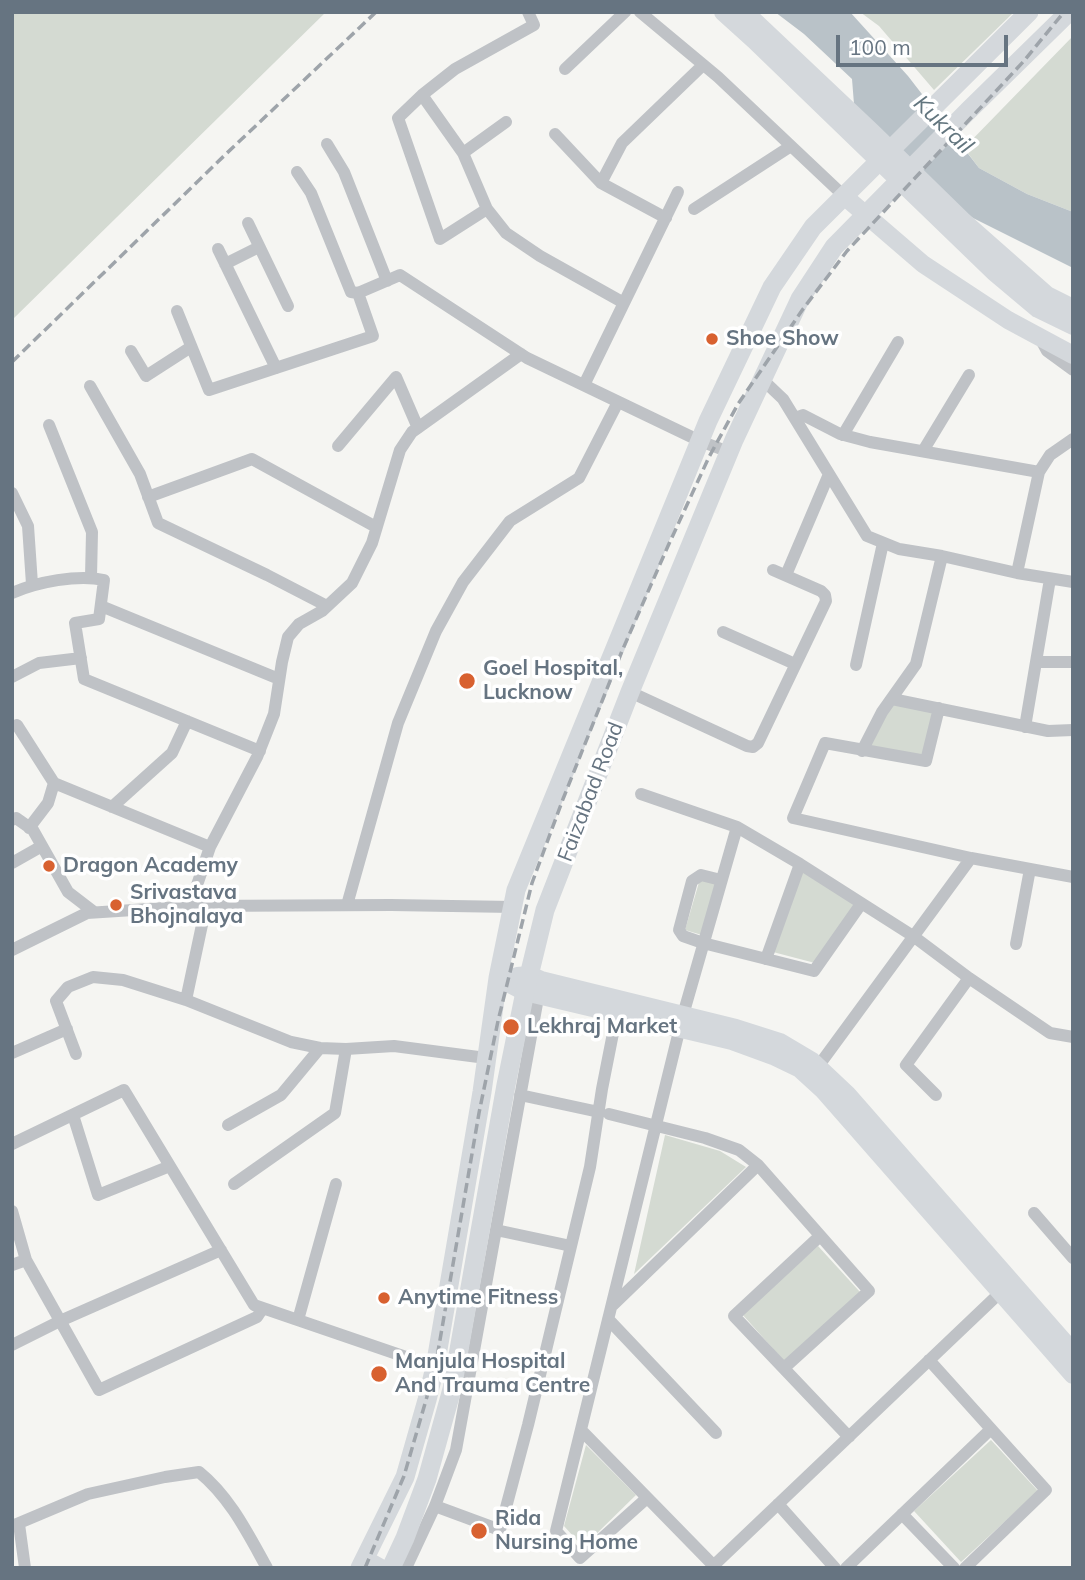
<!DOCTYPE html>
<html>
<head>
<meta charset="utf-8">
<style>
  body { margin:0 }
  #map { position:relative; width:1085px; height:1580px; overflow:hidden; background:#f5f5f2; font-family:Mulish,sans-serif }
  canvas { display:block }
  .frame { position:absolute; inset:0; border:14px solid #667481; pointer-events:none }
  .scale { position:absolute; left:836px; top:35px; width:172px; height:32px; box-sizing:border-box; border:4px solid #667481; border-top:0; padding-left:9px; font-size:21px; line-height:24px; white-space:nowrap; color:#667481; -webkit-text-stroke:5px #fff; paint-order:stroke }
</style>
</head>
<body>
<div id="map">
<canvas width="1085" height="1580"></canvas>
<div class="frame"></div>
<div class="scale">100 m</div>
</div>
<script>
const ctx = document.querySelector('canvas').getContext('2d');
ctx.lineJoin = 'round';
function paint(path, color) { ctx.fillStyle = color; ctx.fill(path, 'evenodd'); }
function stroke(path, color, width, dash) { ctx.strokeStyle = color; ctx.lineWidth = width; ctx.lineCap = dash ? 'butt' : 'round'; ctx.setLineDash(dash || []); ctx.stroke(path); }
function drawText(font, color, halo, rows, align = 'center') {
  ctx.font = font + ' Mulish,sans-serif'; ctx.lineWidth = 7; ctx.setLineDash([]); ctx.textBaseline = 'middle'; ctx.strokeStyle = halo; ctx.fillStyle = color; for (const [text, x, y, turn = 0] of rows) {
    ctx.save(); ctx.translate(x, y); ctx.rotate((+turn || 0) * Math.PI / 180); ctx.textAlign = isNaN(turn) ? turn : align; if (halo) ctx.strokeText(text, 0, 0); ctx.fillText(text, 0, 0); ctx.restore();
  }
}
paint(new Path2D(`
  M 12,12 L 326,12 L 12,320 Z
  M 860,12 L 1014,12 L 934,90 L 879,26 Z
  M 1073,36 L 1073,212 L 1027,194 L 979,168 L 964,148 Z
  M 893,703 L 935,711 L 925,757 L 868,747 Z
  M 802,870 L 857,905 L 815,963 L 773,952 Z
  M 700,879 L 717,884 L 702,935 L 685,930 Z
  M 665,1135 L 720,1151 L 746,1167 L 634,1274 Z
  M 818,1246 L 860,1292 L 784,1361 L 742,1314 Z
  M 991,1440 L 1038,1491 L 961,1562 L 914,1511 Z
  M 586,1445 L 636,1495 L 583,1547 L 564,1526 Z`), '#d4dad2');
paint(new Path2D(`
  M 775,12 L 850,12 L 908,76 L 979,168 L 1027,194 L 1073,212 L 1073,268 L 961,212 L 854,104 L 852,79 L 804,34 Z`), '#b9c2c8');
stroke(new Path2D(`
  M 640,12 L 718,77 L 844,196
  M 565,69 L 625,12
  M 422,95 L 463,153 L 487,209 L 506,233 L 540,256 L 624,303
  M 555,134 L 601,183 L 666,218
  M 327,144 L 344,172 L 387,281
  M 463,153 L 506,122
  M 297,172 L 311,193 L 351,292 L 358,293
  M 601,183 L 622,143 L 703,65
  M 487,209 L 440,239 L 398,118 L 422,95 L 455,69 L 534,25 L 528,12
  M 694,209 L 791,146
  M 248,223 L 288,306
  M 218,249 L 276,368
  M 225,264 L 259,247
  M 177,311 L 209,390 L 373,336 L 358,293 L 400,275 L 527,358 L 700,441 L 729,452
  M 1041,340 L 1047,351 L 1073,370
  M 131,351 L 146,376 L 191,347
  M 763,380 L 783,399 L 867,536 L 899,549 L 942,556 L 1017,573 L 1073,582
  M 584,385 L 678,192
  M 90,386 L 140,474 L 158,523 L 267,575 L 327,606
  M 795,418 L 803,415 L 840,434 L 870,442 L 1039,472
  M 49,425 L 92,532 L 91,577
  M 843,435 L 898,342
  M 338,446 L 396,377 L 418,428
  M 923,451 L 969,375
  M 12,493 L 28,526 L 32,584
  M 148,497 L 252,459 L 376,527
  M 1017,573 L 1039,472 L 1050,455 L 1073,439
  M 786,575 L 829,474
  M 12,593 C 37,582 78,574 104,580 L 99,619 L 75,623 L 84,679 L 260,751
  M 101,606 L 279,679
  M 723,632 L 795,664
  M 1036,662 L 1073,662
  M 856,665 L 883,543
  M 12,677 L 39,663 L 81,658
  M 630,692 L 747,746 L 753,747 L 758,743 L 826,601 L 825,595 L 821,591 L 773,570
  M 892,699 L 1048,731 L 1073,730
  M 939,708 L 926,761 L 825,743 L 793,818 L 971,858 L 1073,877
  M 17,725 L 54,783 L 48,803 L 29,828
  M 1025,727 L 1050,579
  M 862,751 L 882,712 L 916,664 L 942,556
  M 54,783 L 210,847
  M 641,794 L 737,827 L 800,864 L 913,936 L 969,978 L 1050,1033 L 1073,1037
  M 112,807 L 172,753 L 187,721
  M 12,820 L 16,818 L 33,830 L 68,892 L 94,912
  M 12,863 L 42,846
  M 721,880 L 701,875 L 692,881 L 679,930 L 683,936 L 703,943 L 814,971 L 861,904
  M 347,905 L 398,723 L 436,631 L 463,582 L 510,521 L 579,478 L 618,402
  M 195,906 L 197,885 L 210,847 L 257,757 L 274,714 L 282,662 L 288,637 L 299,624 L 322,611 L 352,583 L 372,543 L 400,450 L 412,432 L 521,354
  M 1016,944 L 1030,869
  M 12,950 L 87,913 L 195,906 L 391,905 L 513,907
  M 766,959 L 800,864
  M 186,1000 L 206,906
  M 12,1053 L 67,1029
  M 76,1054 L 56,1001 L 68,987 L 93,977 L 123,980 L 186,1000 L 291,1042 L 320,1048 L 346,1049 L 394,1046 L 486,1058
  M 814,1072 L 971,858
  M 520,1095 L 599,1112
  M 936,1095 L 906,1065 L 969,978
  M 609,1114 L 705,1138 L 739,1150 L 758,1165 L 869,1291 L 784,1368
  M 73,1115 L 98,1195 L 170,1166
  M 228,1125 L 281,1095 L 320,1048
  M 12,1144 L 124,1090 L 254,1305 L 435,1367 L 455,1372
  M 234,1184 L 335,1113 L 346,1049
  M 12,1211 L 26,1260 L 99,1390 L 257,1317 L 263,1308
  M 1034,1213 L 1073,1258
  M 496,1230 L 571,1246
  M 820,1236 L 734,1316 L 849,1437
  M 12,1265 L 26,1260
  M 612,1306 L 758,1165
  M 608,1319 L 716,1433
  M 298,1320 L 336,1184
  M 12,1345 L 60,1321 L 221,1250
  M 929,1360 L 1046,1490 L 965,1568
  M 581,1430 L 714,1566
  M 647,1498 L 580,1558 L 556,1531 L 683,1015 L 737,827
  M 778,1504 L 835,1568
  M 435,1506 L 500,1530 L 528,1425 L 590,1167 L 602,1089 L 617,1013
  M 902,1514 L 954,1568
  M 19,1524 L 25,1568
  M 12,1526 L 88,1494 L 165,1477 L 199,1472 C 230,1497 248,1534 267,1568
  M 406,1568 L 435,1506 L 456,1450 L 540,987
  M 711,1568 L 1005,1288
  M 846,1568 L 991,1429`), '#bfc2c6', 12);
stroke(new Path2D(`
  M 723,12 L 754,40 L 994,272 L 1038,309 L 1073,326
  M 745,12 L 872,132 L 962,220 L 1047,295 L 1073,308
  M 844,196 L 923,264 L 1008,320 L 1073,355
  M 517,976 L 530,975 L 541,980 L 736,1028 L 780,1042 L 812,1061 L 847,1094 L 1073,1352
  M 498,978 L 525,992 L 732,1041 L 773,1056 L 800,1069 L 823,1090 L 1073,1375
  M 365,1559 L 381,1568`), '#d4d8dc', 18);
stroke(new Path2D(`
  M 360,1568 L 405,1477 L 427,1400 L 435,1367 L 482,1092 L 498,978 L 516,890 L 708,421 L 772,287 L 813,227 L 1029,12
  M 391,1568 L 405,1538 L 427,1479 L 452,1389 L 506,1085 L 525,992 L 545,910 L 630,692 L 734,440 L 800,299 L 834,247 L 969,110 L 1069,12`), '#d4d8dc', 19);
stroke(new Path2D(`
  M 12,362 L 227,153 L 376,12
  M 365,1568 L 404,1476 L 435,1369 L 479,1113 L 498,1021 L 532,883 L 563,799 L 622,651 L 668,546 L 709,457 L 738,404 L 803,309 L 847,251 L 1023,62 L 1064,12`), '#9ea4aa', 3.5, [10, 5]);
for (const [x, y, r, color] of [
  [712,339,7,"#d86130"],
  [467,681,9,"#d86130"],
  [49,866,7,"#d86130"],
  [116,905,7,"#d86130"],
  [511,1027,9,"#d86130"],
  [384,1298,7,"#d86130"],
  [379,1374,9,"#d86130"],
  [479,1531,9,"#d86130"]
]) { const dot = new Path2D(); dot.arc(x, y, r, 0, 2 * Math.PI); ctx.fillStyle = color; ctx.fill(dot); stroke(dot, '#fff', 2.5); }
drawText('bold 21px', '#667481', '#fff', [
  ["Shoe Show",726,339],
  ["Goel Hospital,",483,669],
  ["Lucknow",483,693],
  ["Dragon Academy",63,866],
  ["Srivastava",130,893],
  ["Bhojnalaya",130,917],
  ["Lekhraj Market",527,1027],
  ["Anytime Fitness",398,1298],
  ["Manjula Hospital",395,1362],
  ["And Trauma Centre",395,1386],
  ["Rida",495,1519],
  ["Nursing Home",495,1543]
], 'left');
drawText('21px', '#667481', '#fff', [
  ["Faizabad Road",591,792,-69]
]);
drawText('italic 23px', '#62757e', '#fff', [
  ["Kukrail",943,125,44]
]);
</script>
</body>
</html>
